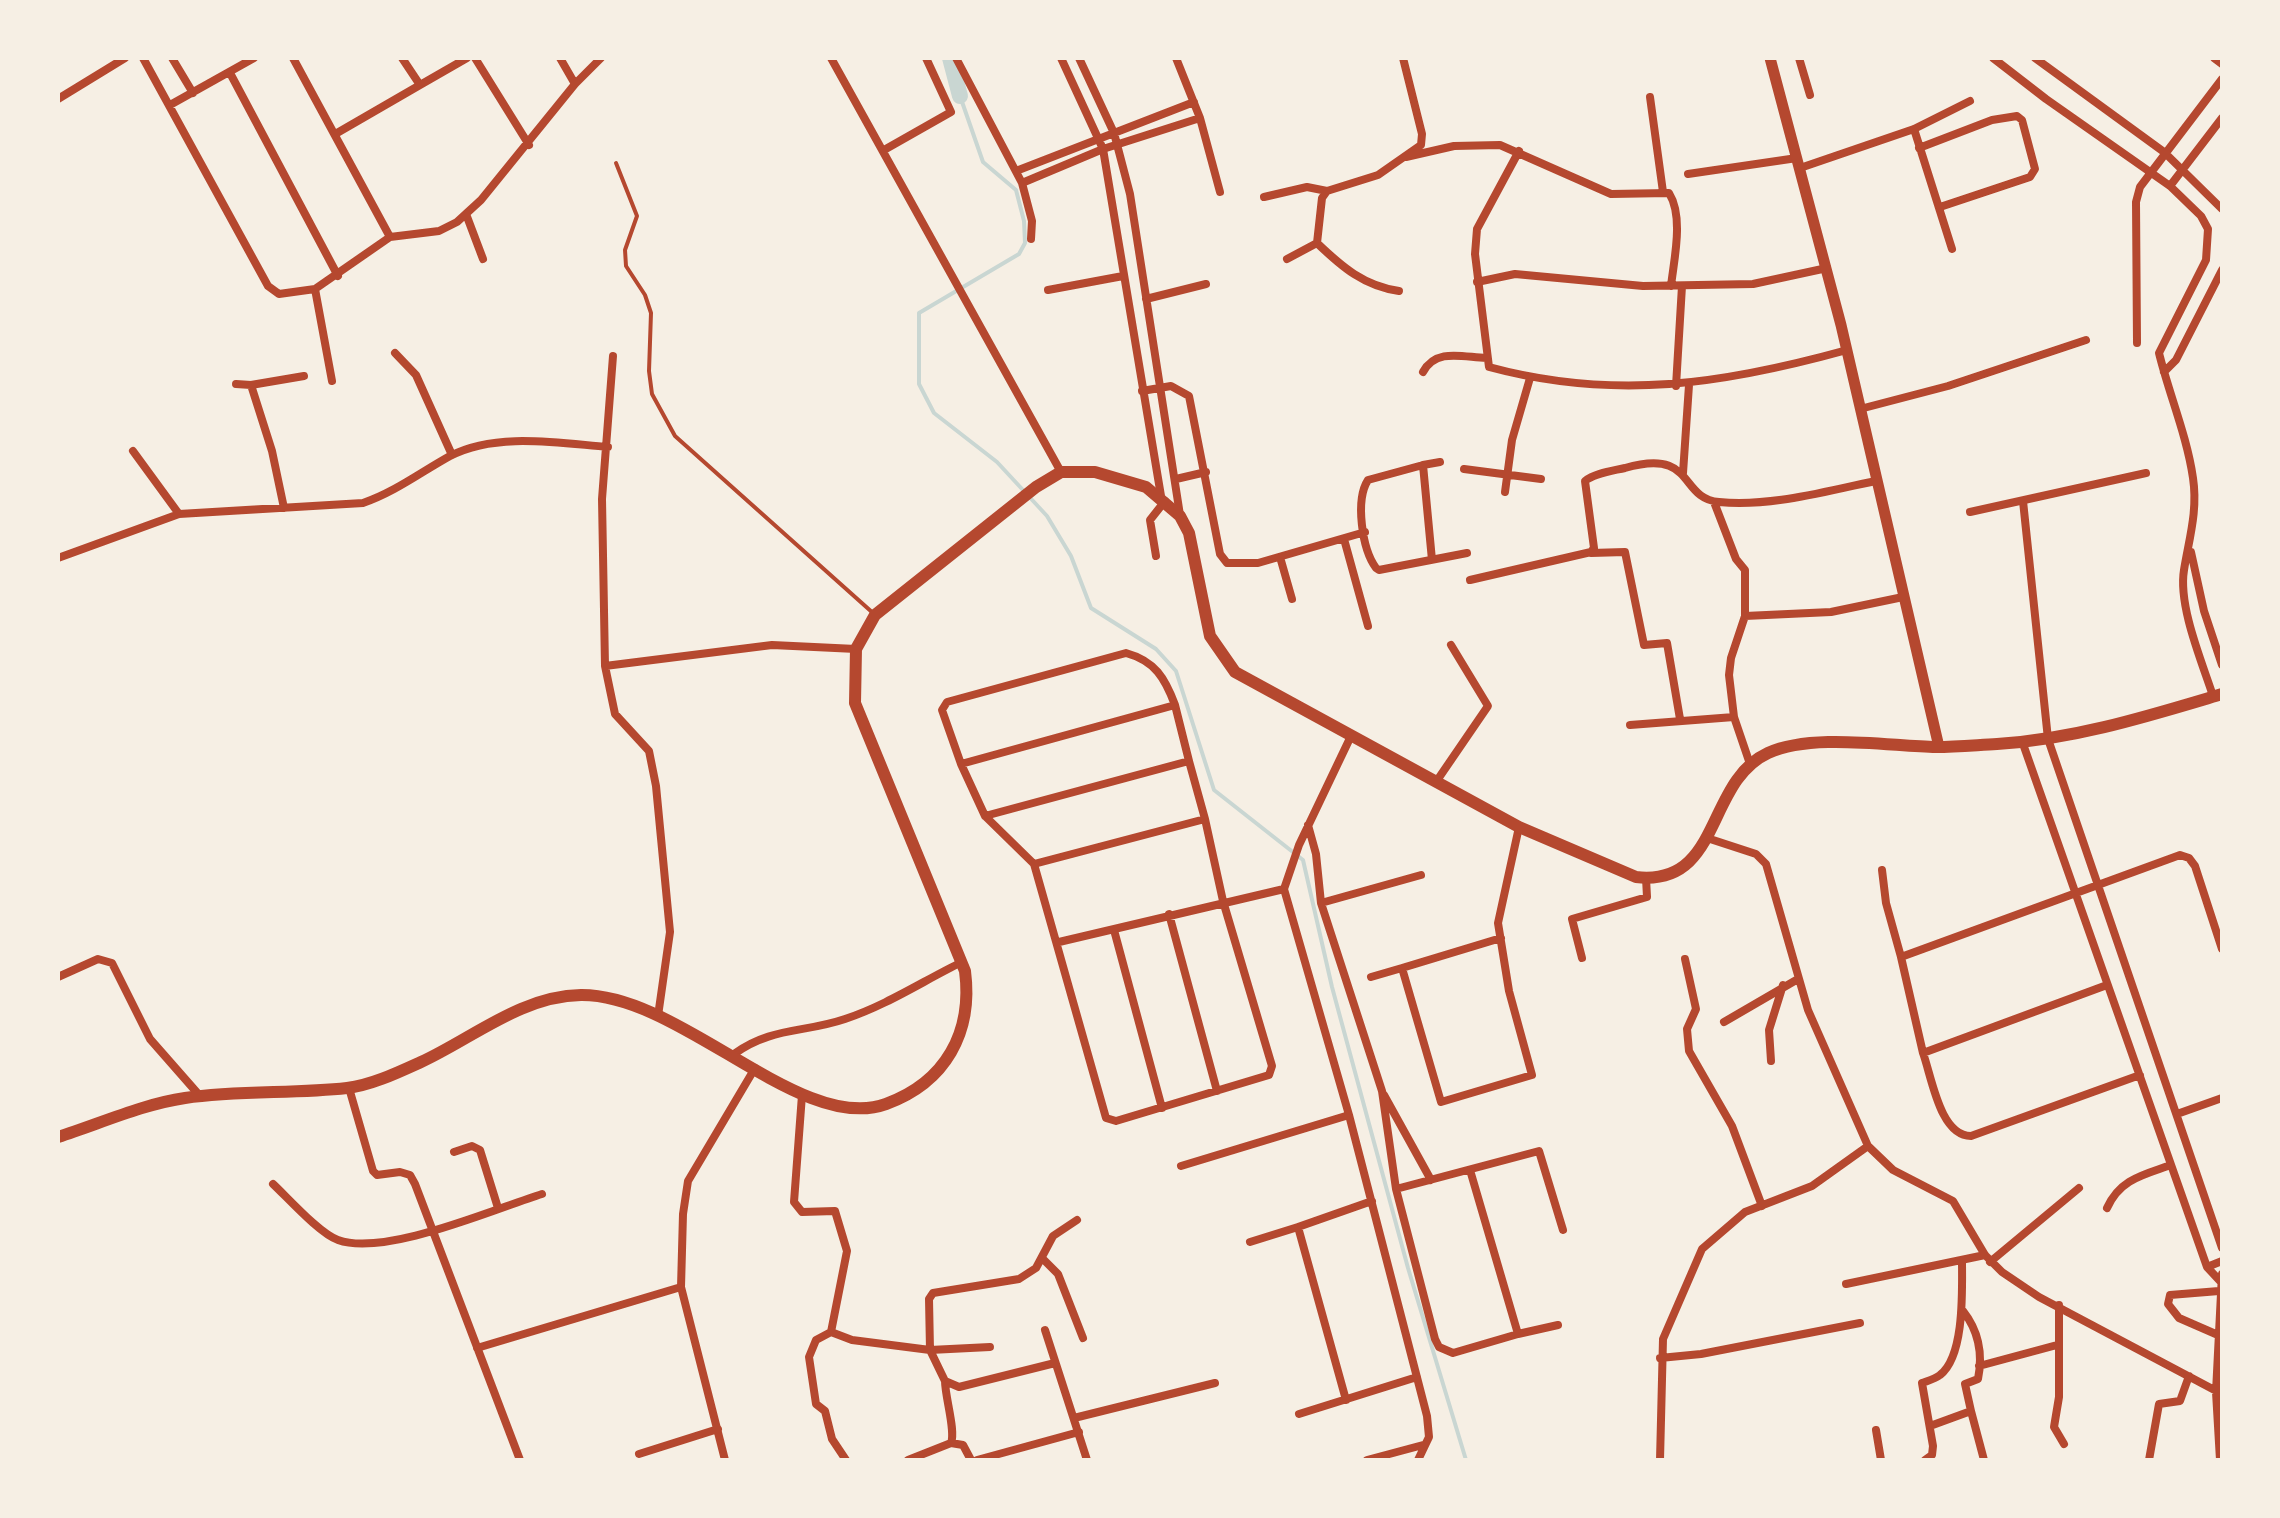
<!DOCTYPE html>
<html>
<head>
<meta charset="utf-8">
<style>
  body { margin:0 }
  #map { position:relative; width:2280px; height:1518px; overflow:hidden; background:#f6efe4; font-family:"Varela Round",sans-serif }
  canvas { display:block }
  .frame { position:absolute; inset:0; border:60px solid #f6efe4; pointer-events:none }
</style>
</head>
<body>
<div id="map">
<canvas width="2280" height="1518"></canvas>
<div class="frame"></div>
</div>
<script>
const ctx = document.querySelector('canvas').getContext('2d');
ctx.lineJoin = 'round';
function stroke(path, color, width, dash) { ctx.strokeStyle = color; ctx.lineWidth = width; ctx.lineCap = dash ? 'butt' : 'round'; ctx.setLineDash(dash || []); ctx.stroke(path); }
stroke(new Path2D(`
  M 960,96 L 983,162 L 1016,190 L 1024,221 L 1025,243 L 1019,254 L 919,313 L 919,384 L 934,413 L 997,462 L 1047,516 L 1071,556 L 1091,608 L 1156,649 L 1176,671 L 1214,790 L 1303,860 L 1332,987 L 1408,1268 L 1466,1460`), '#c9d6d2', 4);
stroke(new Path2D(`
  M 950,58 L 960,96`), '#c9d6d2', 16);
stroke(new Path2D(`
  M 616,163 L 637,216 L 625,250 L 626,266 L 645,295 L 651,313 L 649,371 L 652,394 L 675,436 L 873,613`), '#b5482f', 4);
stroke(new Path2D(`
  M 143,58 L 268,286 L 279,294 L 315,289 L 390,237 L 439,231 L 457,222 L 481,200 L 575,84 L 601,58
  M 172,58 L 193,93
  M 293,58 L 390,237
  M 402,58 L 420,85 L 467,58
  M 475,58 L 529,145
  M 560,58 L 575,84
  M 831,58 L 1061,472
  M 956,58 L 1022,183 L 1032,221 L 1031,239
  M 1061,58 L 1103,149 L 1161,496
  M 1079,58 L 1114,133 L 1130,194 L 1180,515
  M 1176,58 L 1200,118 L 1220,192
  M 1799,58 L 1810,95
  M 1993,58 L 2046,99 L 2170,186 L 2201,216 L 2208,229 L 2206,260 L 2159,353 C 2169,394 2187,436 2193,478 C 2198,511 2189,539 2184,570 C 2178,606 2202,662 2213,696
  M 2035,58 L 2164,152 L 2222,209
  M 2214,58 L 2222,64
  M 230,73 L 338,276
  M 1650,97 L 1663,192
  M 58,99 L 125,58
  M 170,105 L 254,58
  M 1914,129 L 1952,249
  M 337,133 L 420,85
  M 1919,148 L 1992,120 L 2017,116 L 2022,120 L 2035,169 L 2030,177 L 1940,207
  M 884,150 L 951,112 L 926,58
  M 1519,151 L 1477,229 L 1475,254 L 1489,367 C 1615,401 1724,384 1847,350
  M 1406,157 L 1454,146 L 1500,145 L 1611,194 L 1669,193 C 1684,217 1674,259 1671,286
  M 1800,168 L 1914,129 L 1970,101
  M 1016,171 L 1194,102
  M 1688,174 L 1797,158
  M 1022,183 L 1103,149 L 1200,118
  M 2170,186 L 2222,118
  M 1264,197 L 1307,187 L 1327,191
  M 466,214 L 483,259
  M 1317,243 C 1342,267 1364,286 1399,291
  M 1287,259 L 1317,243 L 1322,198 L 1327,191 L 1378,175 L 1421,145 L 1422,134 L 1403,58
  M 1477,282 L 1515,274 L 1643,286 L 1753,284 L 1827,268
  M 315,289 L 332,381
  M 1048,290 L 1123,276
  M 1146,299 L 1206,284
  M 2137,343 L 2136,202 L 2140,187 L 2222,79
  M 395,353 L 416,375 L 452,455
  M 613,356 L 602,499 L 605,666 L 615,714 L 649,751 L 656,786 L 670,932 L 658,1016
  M 1423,372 C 1436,348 1462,357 1486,358
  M 2164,372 L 2176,360 L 2222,270
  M 236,384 L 251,385 L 272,451 L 284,508
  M 251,385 L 304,376
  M 1676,386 L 1682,286
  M 1142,391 L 1171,386 L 1189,396 L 1220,554 L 1227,563 L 1258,563 L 1365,532
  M 1860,409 L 1948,386 L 2086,340
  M 133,451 L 179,514
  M 1423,465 L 1440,462
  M 1464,469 L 1541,479
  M 1683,473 L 1689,385
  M 1176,479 L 1206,472
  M 1505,492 L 1512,440 L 1530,378
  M 2023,501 L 2048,739 L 2222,1248
  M 1714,502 L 1736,559 L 1745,570 L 1745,616 L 1731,658 L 1729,675 L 1734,717 L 1750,764
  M 1970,512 L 2146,473
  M 1344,539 L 1368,626
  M 2191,552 L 2204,611 L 2222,665
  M 1591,553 L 1625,552 L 1644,645 L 1667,643 L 1680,719
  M 1156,556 L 1150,520 L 1165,501
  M 1280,557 L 1292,599
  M 58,558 L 179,514 L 363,503 C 395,492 421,472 450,456 C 496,432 558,443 608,447
  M 1432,560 L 1423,465 L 1368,480 C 1355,500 1362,549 1376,568 L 1379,570 L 1467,553
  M 1470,580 L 1591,552 L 1594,548 L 1585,481 C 1595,473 1612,471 1625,468 C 1696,448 1678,498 1719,502 C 1772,507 1825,491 1876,481
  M 1745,616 L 1831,612 L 1903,597
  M 605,666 L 772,645 L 856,649
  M 1630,725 L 1734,717
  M 1351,736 L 1299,845 L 1284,889 L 1349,1115 L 1427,1416 L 1429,1437 L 1418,1460
  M 2022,741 L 2207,1267 L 2220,1281
  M 961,764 L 1175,705 L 1189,761
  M 1436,782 L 1488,706 L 1451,645
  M 985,816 L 1189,761 L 1205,819
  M 1308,825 L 1316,854 L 1321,903
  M 1707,838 L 1756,854 L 1766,864 L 1808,1010 L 1868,1146 L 1893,1170 L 1953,1201 L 1985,1255 L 2002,1272 L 2039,1297 L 2222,1394
  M 1034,864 L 1205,819 L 1223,901 L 1272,1066 L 1269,1075 L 1116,1121 L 1106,1118 L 1034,864 L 985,816 L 961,764 L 942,710 L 947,702 L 1126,653 C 1155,661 1165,678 1175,705
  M 1882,870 L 1886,903 L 1901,957
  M 1421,875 L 1321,903 L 1382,1091 L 1396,1189 L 1435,1339 L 1439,1347 L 1453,1353 L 1518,1334 L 1470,1170
  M 1169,914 L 1217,1091
  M 1114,930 L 1162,1108
  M 1501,938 L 1402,968 L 1441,1102 L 1532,1075 L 1509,991 L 1498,923 L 1519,827
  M 1059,942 L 1284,889
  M 1582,958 L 1572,919 L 1647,897 L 1646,878
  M 1685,959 L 1696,1009 L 1687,1029 L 1689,1051 L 1732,1126 L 1762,1206
  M 58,977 L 98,959 L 112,963 L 150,1039 L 200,1096
  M 1371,977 L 1402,968
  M 2107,985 L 1923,1053 L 1901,957 L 2180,855 L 2189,858 L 2195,866 L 2222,949
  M 1724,1022 L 1798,979
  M 1923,1053 C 1932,1078 1940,1136 1971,1136 L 2140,1075
  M 734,1054 C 771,1027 804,1033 845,1019 C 887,1005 923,981 962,962
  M 1771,1061 L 1769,1030 L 1783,985
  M 349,1088 L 373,1171 L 377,1175 L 400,1172 L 410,1175 L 415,1184 L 520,1460
  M 802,1095 L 794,1202 L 802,1212 L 835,1211 L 847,1251 L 831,1332
  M 1384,1095 L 1431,1180
  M 2177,1114 L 2222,1098
  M 454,1152 L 472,1146 L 480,1150 L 498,1208
  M 1181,1166 L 1349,1115
  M 273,1184 C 288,1198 320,1234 338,1240 C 385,1257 494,1209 542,1194
  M 1396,1189 L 1539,1151 L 1563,1230
  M 2107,1208 C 2120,1179 2143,1175 2171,1165
  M 1250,1242 L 1298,1227
  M 1043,1259 L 1058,1274 L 1083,1338
  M 1990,1262 L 2079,1188
  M 2207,1267 L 2222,1261
  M 1846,1284 L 1985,1255
  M 2059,1305 L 2059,1397 L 2054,1427 L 2064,1444
  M 1045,1330 L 1087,1460
  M 1518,1334 L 1558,1325
  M 2218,1335 L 2179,1318 L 2168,1304 L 2170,1295 L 2219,1291
  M 990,1347 L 930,1350 L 929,1299 L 933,1293 L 1019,1279 L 1036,1268 L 1053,1236 L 1077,1220
  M 477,1348 L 681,1287
  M 1660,1358 L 1701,1354 L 1860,1323
  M 1979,1366 L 2057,1345
  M 945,1381 C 945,1397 956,1431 951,1443
  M 1346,1400 L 1298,1227 L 1372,1201
  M 1971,1411 L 1984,1460
  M 1299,1414 L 1417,1377
  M 1074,1418 L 1215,1383
  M 1930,1426 L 1971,1411 L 1965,1384 L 1978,1379 C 1983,1354 1978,1330 1963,1311
  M 1876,1430 L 1881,1460
  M 639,1454 L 718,1429
  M 725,1460 L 681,1287 L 683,1214 L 688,1181 L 755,1068
  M 846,1460 L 832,1439 L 825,1411 L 816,1404 L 809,1357 L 816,1340 L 831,1332 L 852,1340 L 930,1350 L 945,1381 L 959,1387 L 1055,1363
  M 908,1460 L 951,1443 L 963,1445 L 971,1460
  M 977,1460 L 1079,1432
  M 1367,1460 L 1423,1445
  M 1660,1460 L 1663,1339 L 1702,1249 L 1745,1212 L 1812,1186 L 1868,1146
  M 1925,1460 L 1932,1455 L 1933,1446 L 1922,1383 C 1927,1381 1935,1379 1940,1375 C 1965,1356 1962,1289 1962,1260
  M 2149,1460 L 2159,1404 L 2180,1401 L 2189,1376
  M 2220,1460 L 2216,1392 L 2222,1274`), '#b5482f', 8);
stroke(new Path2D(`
  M 1770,58 L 1841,325 L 1939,747`), '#b5482f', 11);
stroke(new Path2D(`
  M 58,1137 C 99,1124 143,1104 185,1098 C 239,1090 294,1094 347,1088 C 372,1085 399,1072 421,1062 C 473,1038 521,996 581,995 C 681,994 801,1135 886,1104 C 946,1082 973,1032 965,971 L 855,703 L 856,649 L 875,615 L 1036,487 L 1061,472 L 1095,472 L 1146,487 L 1180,516 L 1189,533 L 1210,636 L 1235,672 L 1519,827 L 1636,877 C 1722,887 1705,782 1768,753 C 1812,733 1888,746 1936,747 C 1957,747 1977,745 1997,744 C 2075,739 2148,716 2222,694`), '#b5482f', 12);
</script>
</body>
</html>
